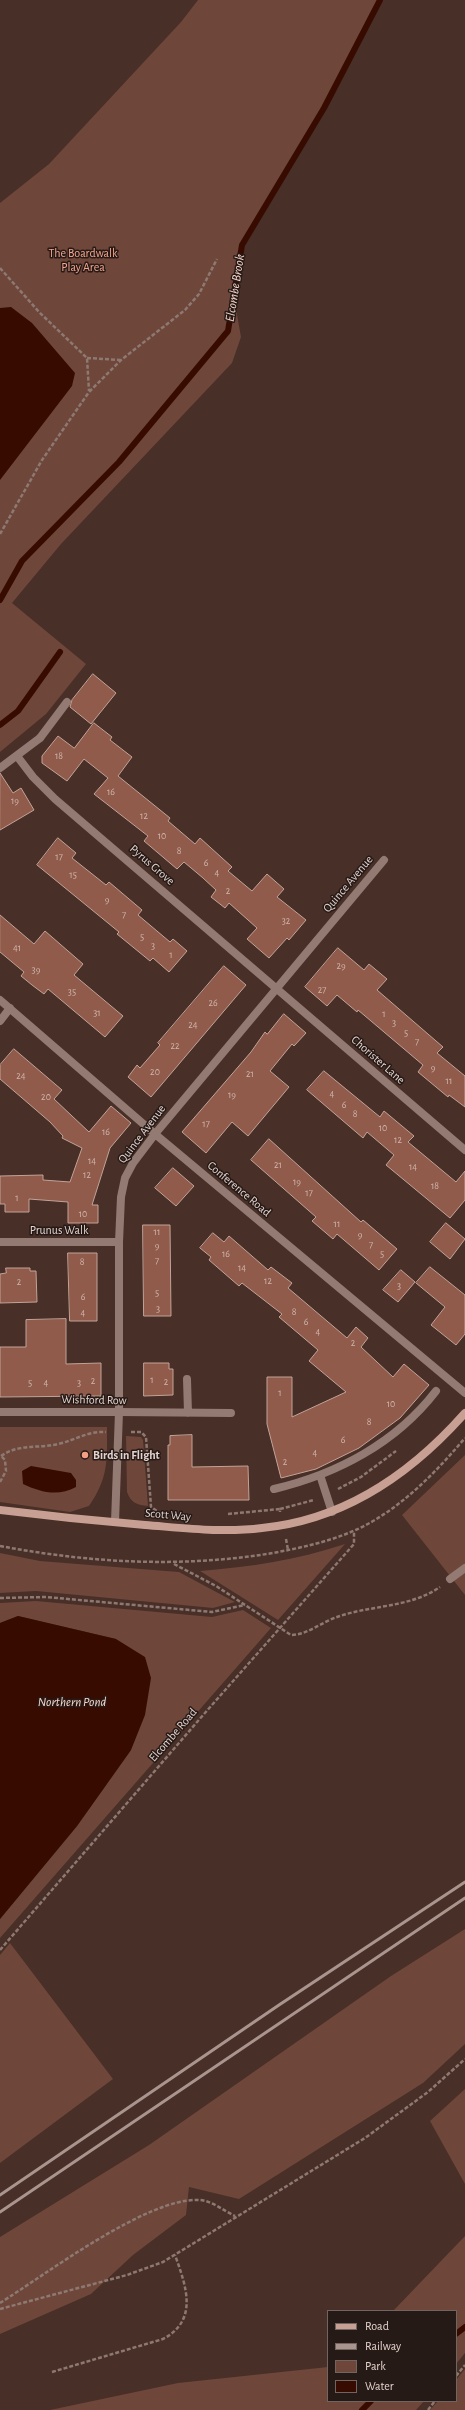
<!DOCTYPE html>
<html>
<head>
<meta charset="utf-8">
<style>
  body { margin:0 }
  #map { position:relative; width:465px; height:2410px; overflow:hidden; background:#482f27; font-family:"Alegreya Sans",sans-serif }
  canvas { display:block }
  .legend { position:absolute; left:327px; top:2310px; width:130px; height:92px; box-sizing:border-box; background:#261a17; border:1px solid #726460; margin:0; padding:5px 7px; list-style:none; font-size:12px; color:#e4d3ce }
  .legend li { display:flex; align-items:center; gap:8px; height:20px }
  .legend b { width:20px; border:1px solid #726460 }
</style>
</head>
<body>
<div id="map">
<canvas width="465" height="2410"></canvas>
<ul class="legend">
<li><b style="height:5px;background:#c79f93"></b>Road</li>
<li><b style="height:5px;background:#a9948e"></b>Railway</li>
<li><b style="height:11px;background:#6e463a"></b>Park</li>
<li><b style="height:11px;background:#380b00"></b>Water</li>
</ul>
</div>
<script>
const ctx = document.querySelector('canvas').getContext('2d');
ctx.lineJoin = 'round';
function paint(path, color) { ctx.fillStyle = color; ctx.fill(path, 'evenodd'); }
function stroke(path, color, width, dash) { ctx.strokeStyle = color; ctx.lineWidth = width; ctx.lineCap = dash ? 'butt' : 'round'; ctx.setLineDash(dash || []); ctx.stroke(path); }
function drawText(font, color, halo, rows, align = 'center') {
  ctx.font = font + ' "Alegreya Sans",sans-serif'; ctx.lineWidth = 3; ctx.setLineDash([]); ctx.textBaseline = 'middle'; ctx.strokeStyle = halo; ctx.fillStyle = color; for (const [text, x, y, turn = 0] of rows) {
    ctx.save(); ctx.translate(x, y); ctx.rotate((+turn || 0) * Math.PI / 180); ctx.textAlign = isNaN(turn) ? turn : align; if (halo) ctx.strokeText(text, 0, 0); ctx.fillText(text, 0, 0); ctx.restore();
  }
}
paint(new Path2D(`
  M 198,0 L 380,0 L 324,108 L 242,245 L 233,292 L 241,337 L 232,363 L 61,544 L 12,603 L 86,664 L 46,714 L 0,752 L 0,203 L 49,164 L 181,22 Z
  M 0,1427 L 107,1427 C 107,1460 109,1477 89,1506 L 70,1512 L 0,1502 Z
  M 126,1436 L 141,1437 L 143,1440 L 148,1506 C 137,1505 131,1503 127,1492 Z
  M 465,1455 L 465,1595 L 402,1515 Z
  M 345,1544 L 278,1620 L 200,1571 C 250,1567 297,1560 345,1544 Z
  M 0,1553 L 40,1561 L 179,1572 L 235,1602 L 213,1608 L 36,1591 L 0,1593 Z
  M 36,1601 L 212,1617 L 243,1610 L 271,1628 L 0,1938 L 0,1919 L 77,1826 L 131,1750 L 116,1639 L 18,1616 L 0,1623 L 0,1603 Z
  M 465,1929 L 465,2044 L 423,2083 L 239,2199 L 189,2187 L 186,2215 L 133,2255 L 91,2294 L 0,2334 L 0,2237 L 149,2145 L 391,1976 Z
  M 10,1943 L 113,2079 L 0,2163 L 0,1955 Z
  M 465,2089 L 465,2184 L 430,2121 Z
  M 465,2236 L 465,2353 L 456,2364 L 456,2311 L 393,2311 Z
  M 328,2367 L 328,2401 L 424,2401 L 416,2410 L 50,2410 L 178,2383 Z
  M 465,2369 L 465,2410 L 430,2410 L 438,2401 L 456,2401 L 456,2380 Z`), '#6e463a');
paint(new Path2D(`
  M 11,307 L 32,323 L 75,373 L 72,386 L 0,480 L 0,308 Z
  M 31,1466 L 71,1473 L 76,1480 L 76,1487 C 58,1497 40,1492 23,1484 L 22,1471 Z
  M 18,1616 L 116,1639 L 145,1657 L 151,1678 L 145,1715 L 131,1750 L 77,1826 L 0,1919 L 0,1623 Z`), '#380b00');
stroke(new Path2D(`
  M 0,600 L 22,561 L 119,462 L 228,331 L 242,245 L 324,108 L 380,0
  M 0,725 L 18,711 L 60,652
  M 456,2334 L 465,2327
  M 362,2410 L 371,2401`), '#380b00', 6);
const building = new Path2D(`
  M 93,674 L 116,693 L 91,724 L 70,707 L 72,700 Z
  M 94,723 L 112,737 L 110,740 L 132,757 L 118,776 L 170,818 L 168,821 L 195,844 L 200,838 L 232,867 L 228,871 L 252,891 L 267,874 L 284,889 L 277,897 L 306,920 L 289,940 L 287,938 L 269,958 L 247,939 L 257,928 L 229,903 L 225,908 L 211,897 L 216,890 L 203,878 L 184,862 L 177,869 L 144,841 L 148,836 L 94,794 L 108,778 L 84,759 L 67,781 L 42,763 L 42,756 L 58,736 L 74,748 Z
  M 0,773 L 13,793 L 21,788 L 34,810 L 0,830 Z
  M 58,838 L 76,853 L 72,858 L 106,885 L 109,882 L 142,910 L 138,915 L 170,942 L 173,939 L 187,951 L 169,972 L 153,958 L 150,961 L 117,934 L 119,932 L 37,865 Z
  M 0,915 L 34,944 L 45,931 L 83,964 L 74,975 L 123,1016 L 105,1037 L 48,989 L 44,994 L 32,985 L 21,976 L 24,972 L 0,952 Z
  M 338,948 L 364,970 L 369,964 L 387,979 L 377,990 L 443,1047 L 437,1053 L 465,1076 L 465,1107 L 449,1095 L 448,1097 L 418,1072 L 423,1065 L 358,1010 L 357,1012 L 337,995 L 327,1006 L 305,987 Z
  M 224,966 L 246,985 L 151,1097 L 128,1077 L 137,1065 L 140,1068 L 160,1045 L 158,1043 Z
  M 284,1014 L 306,1033 L 294,1046 L 292,1044 L 270,1071 L 289,1087 L 248,1136 L 232,1122 L 206,1153 L 182,1132 L 251,1052 L 265,1032 L 267,1034 Z
  M 14,1049 L 62,1090 L 54,1099 L 89,1132 L 111,1106 L 131,1123 L 110,1148 L 92,1205 L 98,1205 L 98,1223 L 68,1223 L 68,1202 L 29,1199 L 29,1212 L 5,1212 L 5,1204 L 0,1204 L 0,1176 L 43,1175 L 43,1180 L 70,1182 L 82,1148 L 62,1138 L 63,1136 L 50,1122 L 0,1079 L 0,1065 Z
  M 324,1071 L 380,1117 L 384,1111 L 414,1136 L 408,1142 L 456,1182 L 465,1171 L 465,1200 L 450,1218 L 386,1165 L 394,1155 L 367,1132 L 363,1138 L 307,1090 Z
  M 269,1139 L 361,1222 L 363,1220 L 397,1249 L 379,1270 L 337,1234 L 333,1239 L 312,1221 L 316,1217 L 251,1160 Z
  M 173,1168 L 194,1186 L 176,1206 L 155,1188 Z
  M 446,1223 L 465,1239 L 450,1259 L 430,1242 Z
  M 143,1225 L 170,1225 L 171,1316 L 144,1316 Z
  M 213,1233 L 224,1242 L 229,1236 L 268,1270 L 271,1267 L 292,1283 L 288,1288 L 347,1338 L 356,1327 L 368,1338 L 361,1347 L 393,1377 L 404,1364 L 429,1385 L 400,1418 L 359,1448 L 316,1469 L 281,1478 L 267,1424 L 267,1377 L 292,1377 L 292,1417 L 346,1392 L 309,1361 L 318,1350 L 279,1317 L 282,1314 L 242,1283 L 239,1286 L 209,1260 L 211,1257 L 200,1248 Z
  M 68,1253 L 97,1253 L 97,1321 L 70,1321 Z
  M 430,1267 L 465,1295 L 465,1334 L 456,1345 L 431,1325 L 445,1307 L 416,1283 Z
  M 6,1268 L 30,1268 L 30,1271 L 36,1271 L 37,1302 L 0,1303 L 0,1274 L 6,1273 Z
  M 401,1270 L 415,1282 L 398,1302 L 383,1290 Z
  M 66,1319 L 66,1364 L 101,1363 L 101,1396 L 0,1397 L 0,1347 L 26,1347 L 26,1320 Z
  M 144,1363 L 169,1363 L 169,1369 L 173,1369 L 173,1395 L 144,1396 Z
  M 192,1435 L 192,1467 L 248,1466 L 249,1500 L 168,1500 L 168,1445 L 170,1445 L 170,1436 Z`);
paint(building, '#905b4a');
stroke(building, '#c2a399', 1);
stroke(new Path2D(`
  M 0,268 L 39,312 L 87,358 L 89,391
  M 87,358 L 120,360
  M 0,534 L 42,460 L 89,392 L 121,360 L 185,310 L 199,294 L 217,259
  M 131,1432 L 141,1432 L 146,1437 L 151,1507 L 157,1511
  M 1,1456 C 20,1443 38,1449 58,1444 C 76,1440 87,1431 106,1432
  M 0,1482 L 6,1471 L 5,1460 L 1,1456
  M 338,1489 L 361,1477 L 396,1451
  M 280,1509 L 314,1500
  M 228,1514 L 280,1509 L 280,1512
  M 286,1539 L 288,1550
  M 0,1546 C 91,1563 181,1568 273,1553 C 305,1547 337,1540 366,1525 C 405,1504 436,1472 465,1438
  M 174,1564 L 216,1586 L 291,1635 C 307,1635 322,1622 337,1617 C 370,1605 410,1608 440,1587
  M 0,1598 L 46,1597 L 212,1612 L 245,1605
  M 0,1950 L 204,1714 L 354,1544 L 354,1531
  M 0,2303 C 45,2275 148,2197 199,2200 C 211,2200 224,2211 235,2216
  M 0,2309 L 127,2275 L 163,2262 L 365,2138 L 428,2092 L 465,2059
  M 52,2372 L 163,2339 C 199,2320 186,2286 175,2255
  M 456,2376 L 465,2365
  M 428,2410 L 435,2401`), '#8e7972', 2.5, [4, 2]);
stroke(new Path2D(`
  M 40,738 L 67,702
  M 187,1379 L 188,1413
  M 119,1412 L 231,1413
  M 320,1475 L 332,1512
  M 274,1489 C 337,1474 396,1443 436,1391
  M 450,1579 L 465,1568`), '#937a72', 8);
stroke(new Path2D(`
  M 17,756 L 33,777 L 55,799 L 465,1150
  M 0,768 L 40,738
  M 0,1000 L 155,1134 L 465,1393
  M 0,1021 L 10,1008
  M 0,1242 L 119,1242
  M 0,1412 L 119,1412
  M 115,1522 L 119,1412 L 119,1242 L 121,1197 L 125,1178 L 133,1163 L 155,1134 L 384,860`), '#937a72', 8);
stroke(new Path2D(`
  M 0,1510 C 48,1516 96,1521 145,1525 C 184,1528 223,1533 262,1528 C 345,1520 411,1474 465,1413`), '#c79f93', 8);
stroke(new Path2D(`
  M 0,2195 L 279,2005 L 465,1882
  M 0,2212 L 465,1898`), '#a9948e', 3);
for (const [x, y, r, color] of [
  [85,1455,4,"#f39f84"]
]) { const dot = new Path2D(); dot.arc(x, y, r, 0, 2 * Math.PI); ctx.fillStyle = color; ctx.fill(dot); stroke(dot, '#261a17', 1.5); }
drawText('10px', '#cfb5ad', null, [
  ["18",59,756],
  ["16",111,792],
  ["19",15,801],
  ["12",144,816],
  ["10",162,836],
  ["8",179,851],
  ["17",59,857],
  ["6",206,863],
  ["4",217,873],
  ["15",73,875],
  ["2",228,891],
  ["9",107,900],
  ["7",124,915],
  ["32",286,921],
  ["5",142,937],
  ["3",153,946],
  ["41",17,948],
  ["1",171,955],
  ["29",341,966],
  ["39",36,970],
  ["27",322,990],
  ["35",72,992],
  ["26",213,1003],
  ["31",97,1013],
  ["1",384,1014],
  ["3",394,1023],
  ["24",193,1025],
  ["5",406,1033],
  ["7",417,1042],
  ["22",175,1046],
  ["9",433,1068],
  ["20",155,1072],
  ["21",250,1074],
  ["24",21,1076],
  ["11",449,1081],
  ["4",332,1094],
  ["19",232,1095],
  ["20",46,1097],
  ["6",344,1105],
  ["8",355,1114],
  ["17",206,1124],
  ["10",383,1128],
  ["16",106,1132],
  ["12",398,1140],
  ["14",92,1161],
  ["21",278,1165],
  ["14",413,1167],
  ["12",87,1175],
  ["19",297,1182],
  ["18",435,1186],
  ["17",309,1193],
  ["1",17,1198],
  ["10",83,1214],
  ["11",337,1224],
  ["11",157,1232],
  ["9",360,1235],
  ["7",371,1245],
  ["9",157,1246],
  ["16",226,1254],
  ["5",382,1254],
  ["7",157,1261],
  ["8",82,1262],
  ["14",242,1268],
  ["12",268,1281],
  ["2",19,1282],
  ["3",399,1286],
  ["5",157,1293],
  ["6",83,1297],
  ["3",158,1309],
  ["8",294,1312],
  ["4",83,1313],
  ["6",306,1322],
  ["4",318,1332],
  ["2",353,1343],
  ["1",152,1380],
  ["2",93,1381],
  ["2",166,1382],
  ["5",30,1383],
  ["4",46,1383],
  ["3",79,1383],
  ["1",280,1393],
  ["10",391,1404],
  ["8",369,1422],
  ["6",343,1440],
  ["4",315,1453],
  ["2",285,1462]
]);
drawText('12px', '#f9a68d', '#261a17', [
  ["The Boardwalk",83,253],
  ["Play Area",83,267]
]);
drawText('12px', '#e4d3ce', '#261a17', [
  ["Pyrus Grove",152,865,41],
  ["Quince Avenue",348,884,-50],
  ["Chorister Lane",378,1060,41],
  ["Quince Avenue",142,1134,-53],
  ["Conference Road",239,1189,40],
  ["Prunus Walk",59,1230],
  ["Wishford Row",94,1400,1],
  ["Scott Way",168,1515,5],
  ["Elcombe Road",173,1735,-49]
]);
drawText('bold 12px', '#e4d3ce', '#261a17', [
  ["Birds in Flight",93,1455]
], 'left');
drawText('italic 13px', '#fbd8cd', '#261a17', [
  ["Elcombe Brook",235,288,-81],
  ["Northern Pond",72,1702]
]);
</script>
</body>
</html>
